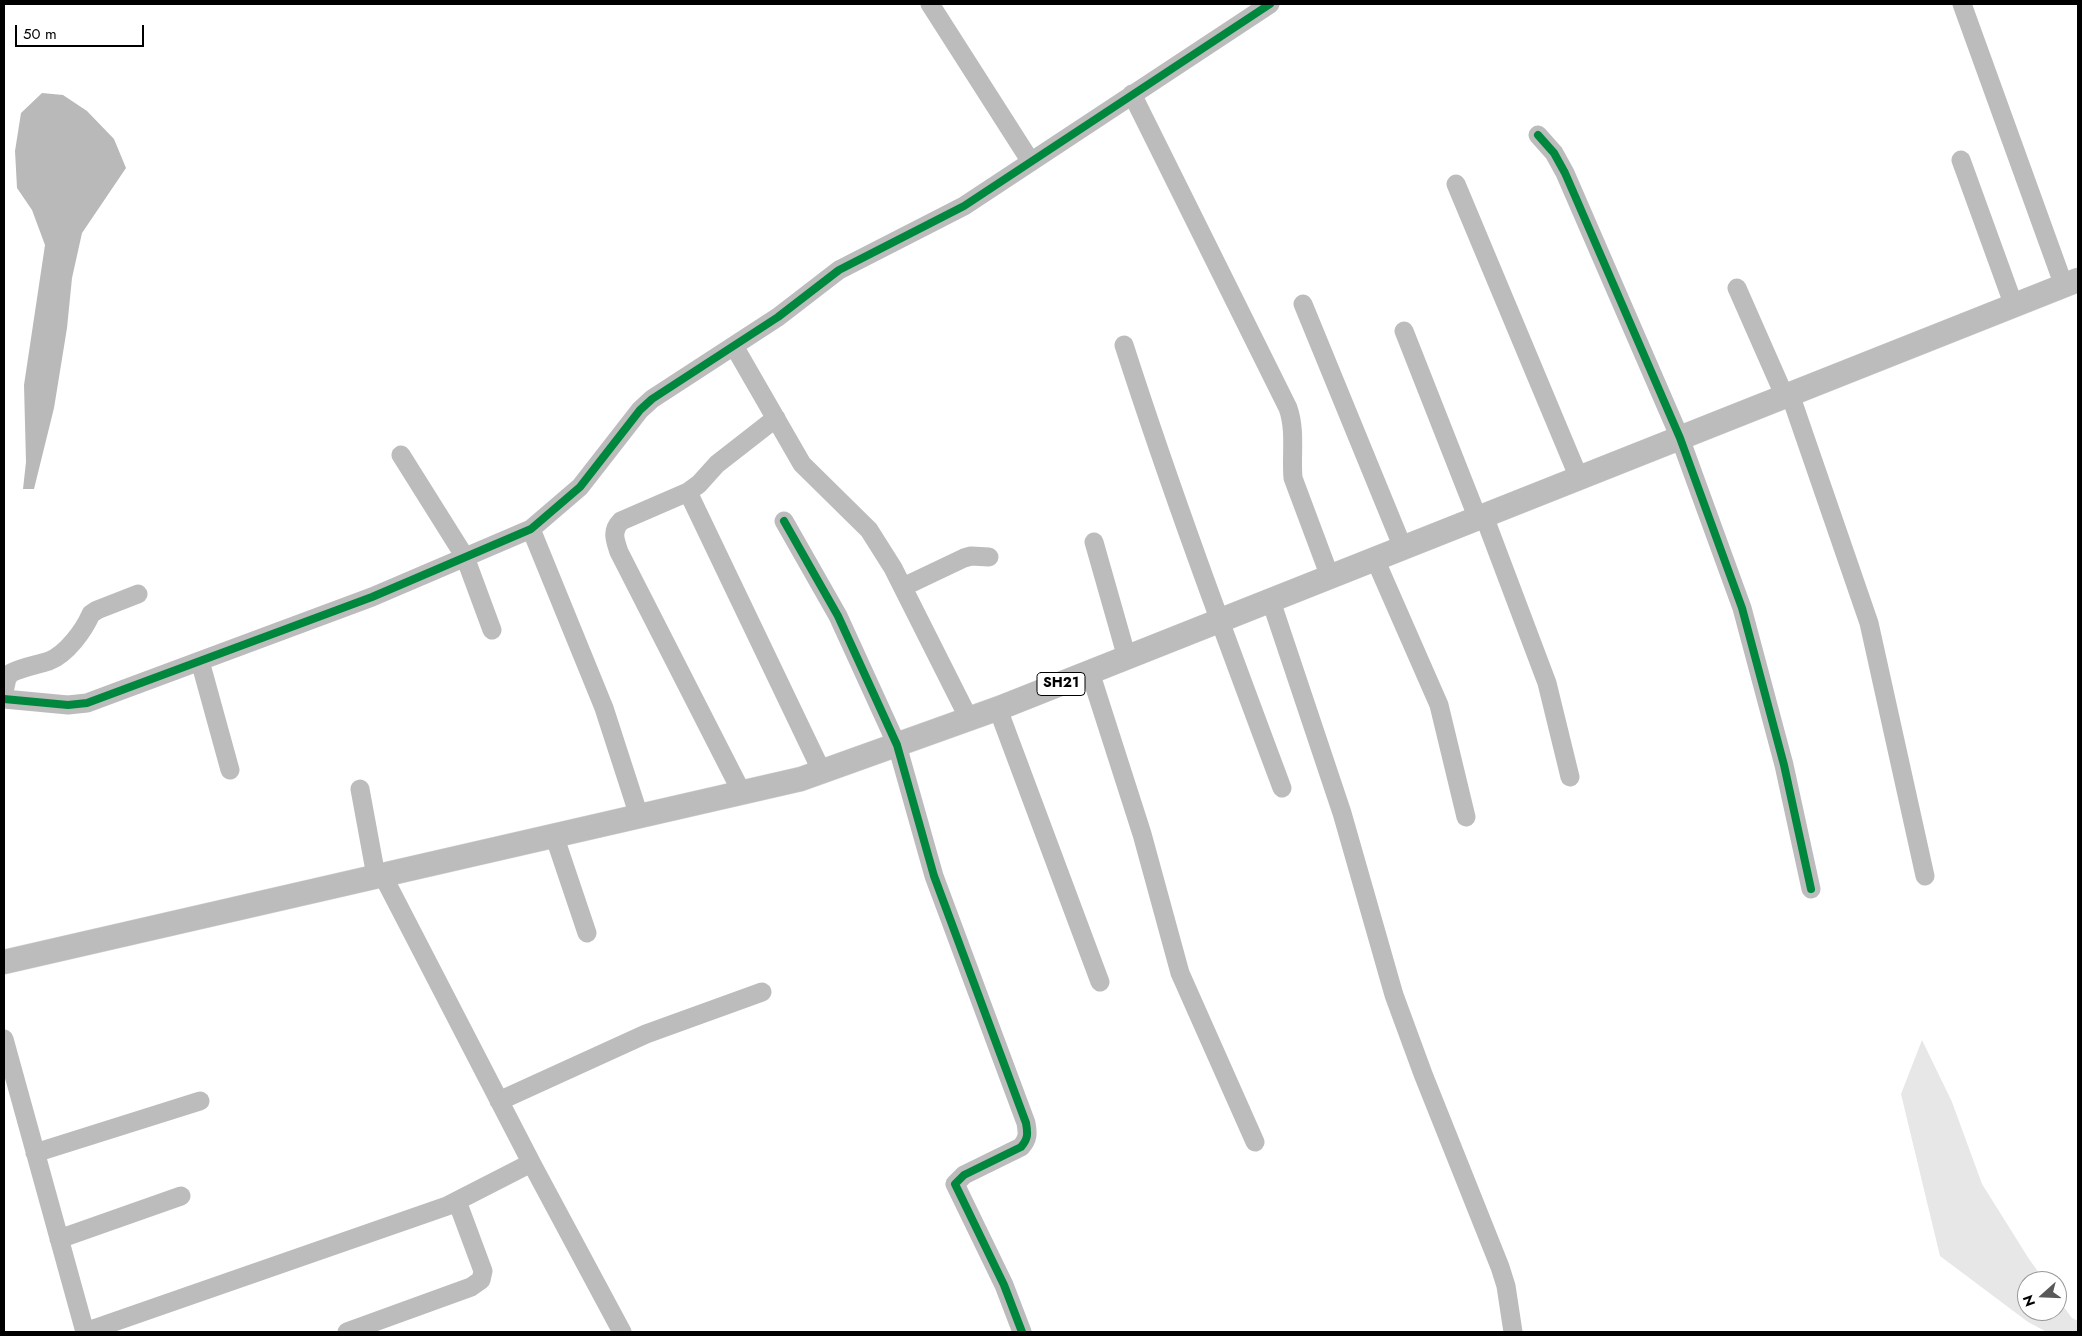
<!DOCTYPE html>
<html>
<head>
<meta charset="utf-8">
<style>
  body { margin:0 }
  #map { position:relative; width:2082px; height:1336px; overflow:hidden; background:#fff; font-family:Jost,sans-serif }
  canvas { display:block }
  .frame { position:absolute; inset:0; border:5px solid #000; pointer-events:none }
  .north { position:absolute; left:2017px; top:1271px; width:50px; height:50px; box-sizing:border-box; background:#fff; border:1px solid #999; border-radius:50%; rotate:250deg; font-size:14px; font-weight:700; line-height:20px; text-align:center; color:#000 }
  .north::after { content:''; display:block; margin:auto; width:18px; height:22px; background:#595959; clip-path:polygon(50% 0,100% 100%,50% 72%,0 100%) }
  .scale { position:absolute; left:15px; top:25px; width:129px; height:22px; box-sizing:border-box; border:2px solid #000; border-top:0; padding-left:6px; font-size:15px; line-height:18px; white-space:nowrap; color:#000; -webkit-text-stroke:4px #fff; paint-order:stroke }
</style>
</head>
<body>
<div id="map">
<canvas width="2082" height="1336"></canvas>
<div class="frame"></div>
<div class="north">N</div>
<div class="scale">50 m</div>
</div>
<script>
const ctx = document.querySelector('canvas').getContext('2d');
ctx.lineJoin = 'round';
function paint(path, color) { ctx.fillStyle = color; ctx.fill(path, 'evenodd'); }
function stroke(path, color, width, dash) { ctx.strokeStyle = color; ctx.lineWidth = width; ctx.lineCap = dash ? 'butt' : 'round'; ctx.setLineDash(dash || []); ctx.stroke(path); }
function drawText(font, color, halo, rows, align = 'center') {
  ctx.font = font + ' Jost,sans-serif'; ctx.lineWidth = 4; ctx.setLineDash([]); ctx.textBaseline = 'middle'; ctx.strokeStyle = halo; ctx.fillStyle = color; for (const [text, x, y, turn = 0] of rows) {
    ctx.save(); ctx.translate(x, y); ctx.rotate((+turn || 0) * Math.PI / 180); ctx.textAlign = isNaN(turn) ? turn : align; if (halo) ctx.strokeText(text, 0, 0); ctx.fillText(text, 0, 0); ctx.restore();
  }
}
paint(new Path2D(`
  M 1922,1040 L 1952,1102 L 1982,1184 L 2029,1259 L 2045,1281 L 2027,1281 L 2027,1311 L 2057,1311 L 2057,1298 L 2072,1318 L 2078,1321 L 2078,1332 L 2047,1332 L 2028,1322 L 1940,1256 L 1901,1094 Z`), '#e7e7e7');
paint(new Path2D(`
  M 42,93 L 63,95 L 87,111 L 114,139 L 126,168 L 82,233 L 72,278 L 67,328 L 54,408 L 34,489 L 23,489 L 26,462 L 24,385 L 45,245 L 32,210 L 17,188 L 15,151 L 21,113 Z`), '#b9b9b9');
const major = new Path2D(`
  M 4,962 L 801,779 L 1002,707 L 2078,280`);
stroke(major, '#dbdbdb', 25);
stroke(new Path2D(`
  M 930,4 L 1031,162
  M 1962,4 L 2064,286
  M 1132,94 L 1288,408 C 1296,431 1291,455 1293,478 L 1330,577
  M 1538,135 L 1554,153 L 1565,173 L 1680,438 L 1742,608 L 1784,765 L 1811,889
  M 1961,160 L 2014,306
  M 1456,184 L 1579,478
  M 1737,288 L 1785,397
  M 1303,304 L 1403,548
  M 1404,331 L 1478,519
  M 1124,345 C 1172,494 1227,641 1282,788
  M 734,346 L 802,464 L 869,530 L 893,568 L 969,719
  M 1790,394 L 1869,623 L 1925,876
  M 401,455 L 465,557 L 492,630
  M 688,492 L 822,772
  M 1484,516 L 1547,683 L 1570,777
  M 784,521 L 838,616 L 897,745 L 934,876 L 1026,1123 C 1028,1134 1028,1139 1021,1147 L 964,1175 L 955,1184 L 1004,1285 L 1022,1332
  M 531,529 L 604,708 L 639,816
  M 1094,542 L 1127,658
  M 1375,559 L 1439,705 L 1466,817
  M 903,587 L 964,558 L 971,556 L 989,557
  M 1271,601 L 1342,813 L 1394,995 L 1423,1074 L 1500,1267 L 1506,1286 L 1513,1332
  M 200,661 L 230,770
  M 1090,672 L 1142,834 L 1180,973 L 1255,1142
  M 4,692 L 7,678 L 11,673 C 23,667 37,665 49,661 C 67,654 84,630 91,614 L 97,610 L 138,594
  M 4,699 L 68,705 L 87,703 L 372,597 L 531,529 L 580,487 L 640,410 L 652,399 L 778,317 L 839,270 L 964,206 L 1270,4
  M 998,709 L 1100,982
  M 360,789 L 376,876
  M 742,793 L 619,552 C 615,540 611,531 621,521 L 688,492 L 699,484 L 717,464 L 776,418
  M 554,835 L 587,933
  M 382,874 L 533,1166 L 622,1332
  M 4,1039 L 85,1332
  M 499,1101 L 646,1034 L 762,992
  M 35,1153 L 200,1101
  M 59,1239 L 181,1196
  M 85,1332 L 447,1206 L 531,1163
  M 347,1332 L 471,1287 L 481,1280 L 483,1271 L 457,1201`), '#bcbcbc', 19);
stroke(major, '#bcbcbc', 24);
stroke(new Path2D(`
  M 1538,135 L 1554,153 L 1565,173 L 1680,438 L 1742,608 L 1784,765 L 1811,889
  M 784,521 L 838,616 L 897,745 L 934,876 L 1026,1123 C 1028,1134 1028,1139 1021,1147 L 964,1175 L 955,1184 L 1004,1285 L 1022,1332
  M 4,699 L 68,705 L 87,703 L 372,597 L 531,529 L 580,487 L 640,410 L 652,399 L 778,317 L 839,270 L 964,206 L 1270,4`), '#00873e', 8);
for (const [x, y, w] of [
  [1061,684,48]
]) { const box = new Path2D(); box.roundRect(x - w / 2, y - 11.5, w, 23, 4); ctx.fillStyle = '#fff'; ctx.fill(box); stroke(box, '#000', 1); }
drawText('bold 14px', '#000', null, [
  ["SH21",1061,684]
]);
</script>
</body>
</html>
